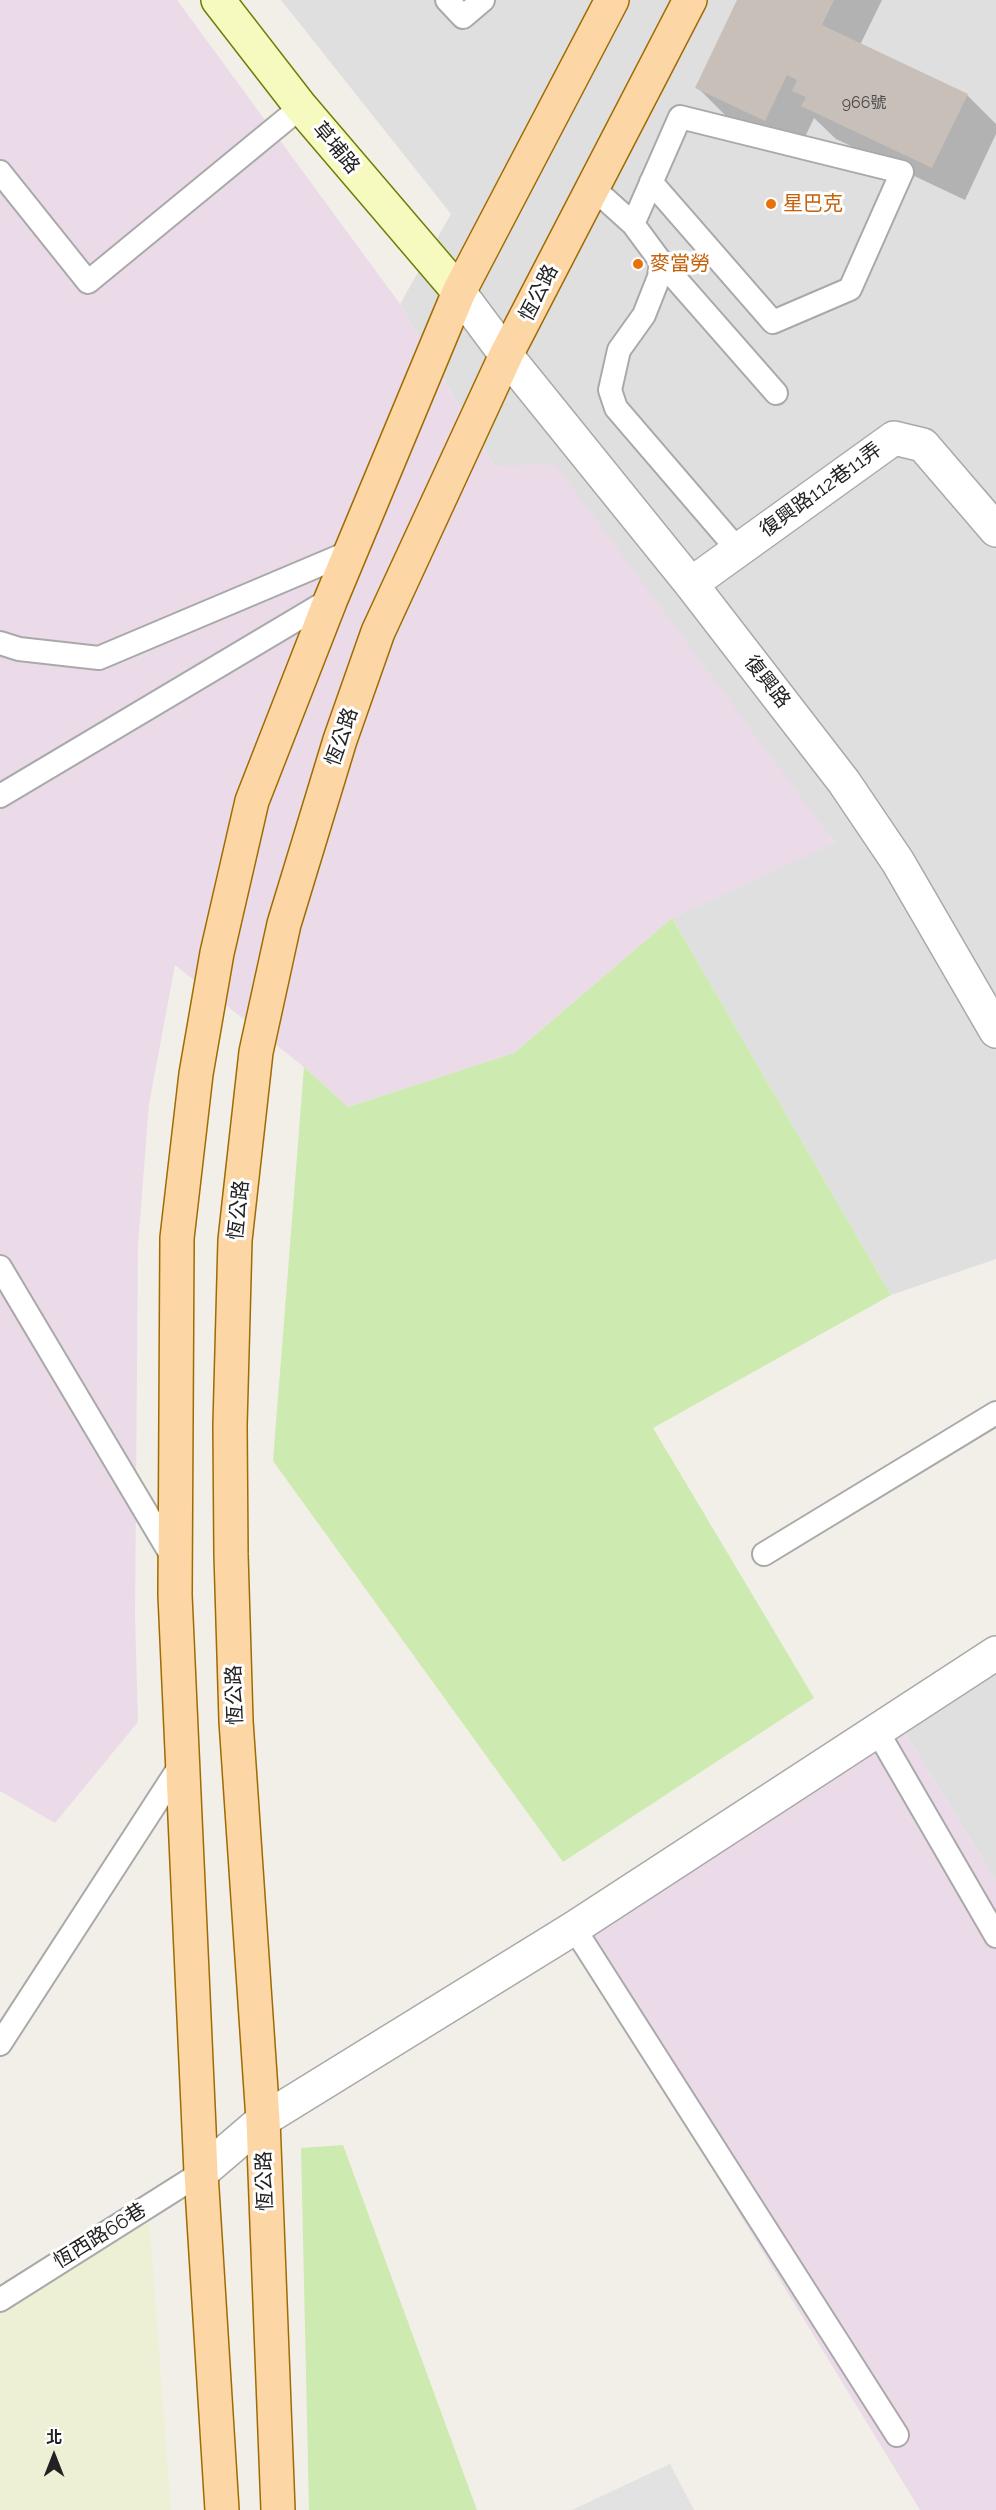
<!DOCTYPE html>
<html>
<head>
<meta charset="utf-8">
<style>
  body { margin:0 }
  #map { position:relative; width:996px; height:2510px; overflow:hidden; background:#f2efe9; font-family:Raleway,"Noto Sans TC",sans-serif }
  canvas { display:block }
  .north { position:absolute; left:24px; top:2426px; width:60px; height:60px; -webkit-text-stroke:4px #fff; paint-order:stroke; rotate:0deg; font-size:16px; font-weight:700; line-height:24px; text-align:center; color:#222 }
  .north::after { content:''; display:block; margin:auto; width:21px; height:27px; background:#222; clip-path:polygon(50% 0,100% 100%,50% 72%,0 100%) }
</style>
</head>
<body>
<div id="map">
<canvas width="996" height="2510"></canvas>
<div class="north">北</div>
</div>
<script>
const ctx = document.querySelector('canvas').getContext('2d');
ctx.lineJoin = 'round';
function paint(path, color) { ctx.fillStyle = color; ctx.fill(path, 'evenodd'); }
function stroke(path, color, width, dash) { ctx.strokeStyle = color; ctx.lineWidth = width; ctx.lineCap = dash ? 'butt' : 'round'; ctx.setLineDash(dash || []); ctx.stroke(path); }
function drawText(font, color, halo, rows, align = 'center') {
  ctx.font = font + ' Raleway,"Noto Sans TC",sans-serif'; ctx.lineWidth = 6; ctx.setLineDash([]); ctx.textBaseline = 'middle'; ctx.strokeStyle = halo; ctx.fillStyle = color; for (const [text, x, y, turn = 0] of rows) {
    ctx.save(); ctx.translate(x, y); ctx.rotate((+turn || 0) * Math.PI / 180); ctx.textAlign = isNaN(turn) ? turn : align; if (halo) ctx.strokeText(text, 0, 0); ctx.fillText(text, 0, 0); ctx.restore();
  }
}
paint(new Path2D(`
  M 281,0 L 996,0 L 996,1259 L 891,1295 L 672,918 L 835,842 L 494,466 L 400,304 L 451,214 Z
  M 996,1662 L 996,1881 L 900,1725 Z`), '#e0dfdf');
paint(new Path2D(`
  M 0,0 L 177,0 L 400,304 L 494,466 L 555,464 L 835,843 L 672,918 L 514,1053 L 348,1107 L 304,1067 L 175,965 L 149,1104 L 138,1245 L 135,1616 L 138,1722 L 55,1823 L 0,1791 Z
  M 900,1725 L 996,1881 L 996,2510 L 920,2510 L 574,1942 Z`), '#ebdbe8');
paint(new Path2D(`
  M 149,2216 L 171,2510 L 0,2510 L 0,2308 Z`), '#eef0d5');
paint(new Path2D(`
  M 672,918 L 891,1295 L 653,1428 L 814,1698 L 563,1862 L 273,1461 L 304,1067 L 348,1107 L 514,1053 Z
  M 343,2145 L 477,2510 L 309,2510 L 301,2148 Z`), '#cdebb0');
paint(new Path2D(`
  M 670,2464 L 694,2510 L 572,2510 Z`), '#e2e2e2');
paint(new Path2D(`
  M 739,0 L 882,0 L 860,45 L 967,95 L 996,124 L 996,134 L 965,200 L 836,139 L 814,118 L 798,152 L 730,120 L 697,87 Z`), '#0003');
paint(new Path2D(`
  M 737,0 L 834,0 L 822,25 L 968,94 L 932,168 L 801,106 L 806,97 L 792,91 L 797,80 L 787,75 L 765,121 L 695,88 Z`), '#c7bfb8');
const lane = new Path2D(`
  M 447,0 L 463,17 L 483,0
  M 0,172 L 88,282 L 301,107
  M 593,188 L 633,224 L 661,262 L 659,277 L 644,315 L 619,350 L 610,390 L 616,408 L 738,550
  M 633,224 L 680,117 L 902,172 L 850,289 L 773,322 L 651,182
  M 661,262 L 776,393
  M 0,643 L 19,649 L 99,658 L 350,552
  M 0,796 L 331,599
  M 0,1267 L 175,1561
  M 764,1554 L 996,1413
  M 876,1729 L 996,1936
  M 574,1928 L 897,2435
  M 0,2044 L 182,1763
  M 0,2300 L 201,2173`);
const street = new Path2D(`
  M 459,292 L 506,355 L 691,584 L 844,782 L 898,862 L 996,1031
  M 691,584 L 894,438 L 923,445 L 996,530
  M 201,2173 L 263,2120 L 574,1928 L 996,1653`);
const secondary = new Path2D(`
  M 218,0 L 301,107 L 459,292`);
const primary = new Path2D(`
  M 222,2510 L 201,2173 L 175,1595 L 177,1238 L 196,1074 L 217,953 L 252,801 L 331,599 L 459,292 L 612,0
  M 278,2510 L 263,2120 L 236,1721 L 231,1554 L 230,1425 L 235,1240 L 256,1052 L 284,924 L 340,740 L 378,632 L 506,355 L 690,0`);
stroke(lane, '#a9a9a9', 26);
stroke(street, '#a9a9a9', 36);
stroke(secondary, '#707d05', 36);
stroke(primary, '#a06b00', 36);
stroke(lane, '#fff', 22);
stroke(street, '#fff', 33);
stroke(secondary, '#f7fabf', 33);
stroke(primary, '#fcd6a4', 33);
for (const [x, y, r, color] of [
  [771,204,6,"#e8710a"],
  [638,264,6,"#e8710a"]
]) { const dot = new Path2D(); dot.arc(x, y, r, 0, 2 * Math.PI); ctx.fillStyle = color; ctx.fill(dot); stroke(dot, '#fff', 2); }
drawText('16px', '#4b4948', null, [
  ["966號",864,103]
]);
drawText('20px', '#222', '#fff', [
  ["草埔路",336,148,50],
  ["恆公路",539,293,-63],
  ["復興路112巷11弄",821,490,-36],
  ["復興路",767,682,52],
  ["恆公路",342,737,-71],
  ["恆公路",239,1210,-84],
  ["恆公路",235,1695,-92],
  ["恆公路",265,2181,-92],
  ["恆西路66巷",100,2236,-32]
]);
drawText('20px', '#c56008', '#fff', [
  ["星巴克",783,204],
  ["麥當勞",650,264]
], 'left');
</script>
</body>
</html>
